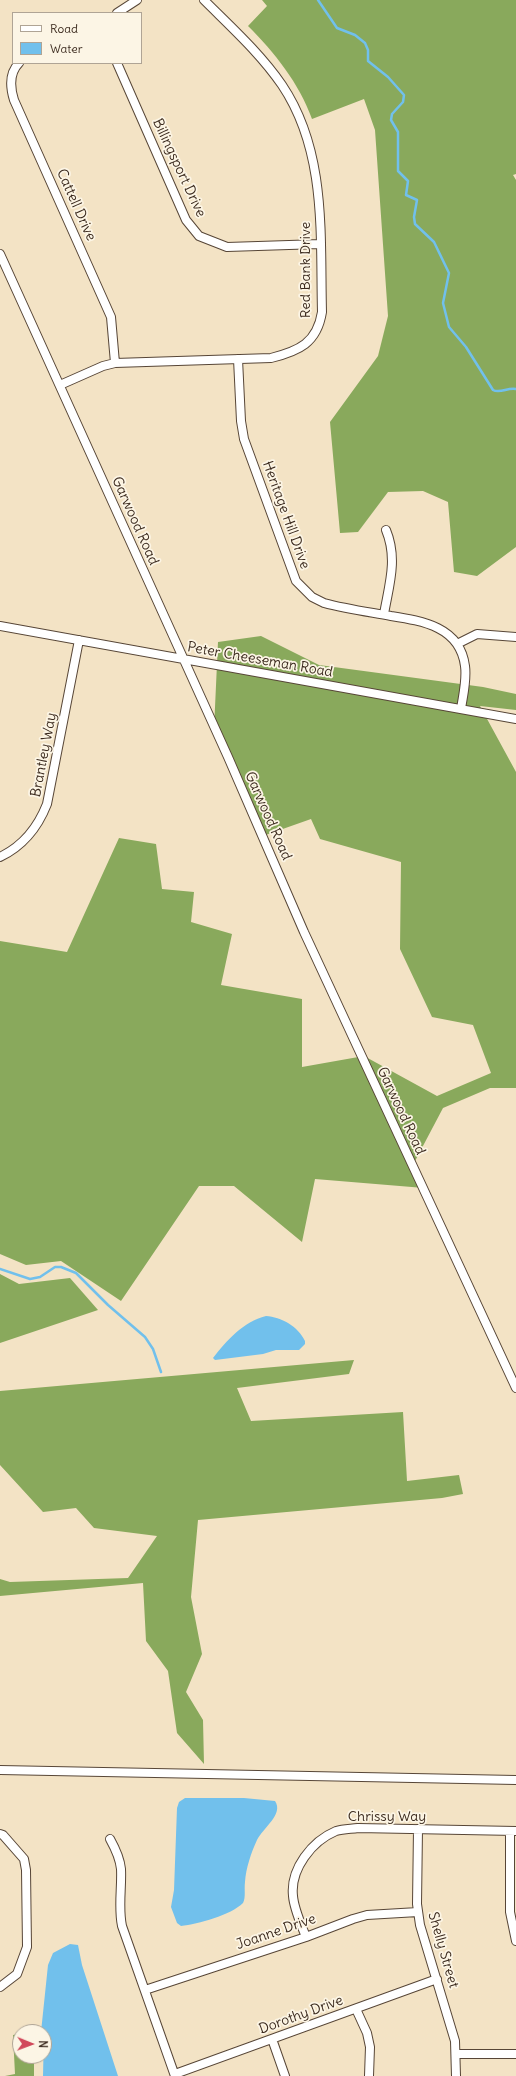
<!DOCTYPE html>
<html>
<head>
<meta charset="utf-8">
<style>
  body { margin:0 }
  #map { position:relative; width:516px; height:2076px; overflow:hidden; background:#f3e3c5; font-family:Delius,sans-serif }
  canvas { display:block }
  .legend { position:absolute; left:12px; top:12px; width:130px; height:52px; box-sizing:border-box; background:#fcf5e5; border:1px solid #afa495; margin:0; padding:5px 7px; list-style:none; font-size:12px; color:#3b2a1e }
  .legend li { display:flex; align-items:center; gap:8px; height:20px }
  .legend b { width:20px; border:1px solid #afa495 }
  .north { position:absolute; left:12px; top:2024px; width:40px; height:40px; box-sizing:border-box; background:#fcf5e5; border:1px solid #afa495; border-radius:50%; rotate:91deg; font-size:11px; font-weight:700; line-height:16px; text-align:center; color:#3b2a1e }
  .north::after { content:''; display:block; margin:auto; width:14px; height:18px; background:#d1495b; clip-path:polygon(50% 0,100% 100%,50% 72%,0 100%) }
</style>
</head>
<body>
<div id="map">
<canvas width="516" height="2076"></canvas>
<ul class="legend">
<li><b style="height:5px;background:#fff"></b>Road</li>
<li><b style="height:11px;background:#71c0ec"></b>Water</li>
</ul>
<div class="north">N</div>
</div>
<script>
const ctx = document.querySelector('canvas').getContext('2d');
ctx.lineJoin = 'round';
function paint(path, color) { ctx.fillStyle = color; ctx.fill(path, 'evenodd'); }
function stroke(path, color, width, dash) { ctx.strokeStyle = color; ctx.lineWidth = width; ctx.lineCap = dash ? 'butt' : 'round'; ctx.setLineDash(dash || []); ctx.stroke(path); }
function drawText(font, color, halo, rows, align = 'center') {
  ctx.font = font + ' Delius,sans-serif'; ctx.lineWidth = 3.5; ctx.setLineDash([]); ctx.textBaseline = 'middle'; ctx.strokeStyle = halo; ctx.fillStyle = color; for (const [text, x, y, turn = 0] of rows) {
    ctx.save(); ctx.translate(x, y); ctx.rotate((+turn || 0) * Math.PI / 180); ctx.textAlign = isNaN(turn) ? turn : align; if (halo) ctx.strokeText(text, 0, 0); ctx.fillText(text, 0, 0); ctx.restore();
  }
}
paint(new Path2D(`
  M 262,0 L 516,0 L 516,174 L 513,175 L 516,180 L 516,547 L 477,576 L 454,572 L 448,502 L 423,491 L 388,492 L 358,532 L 340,533 L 330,422 L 378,356 L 388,316 L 375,130 L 364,99 L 312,119 C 299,83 275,53 248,26 L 267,6 Z
  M 261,636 L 319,665 L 483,687 L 516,694 L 516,710 L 480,706 L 516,772 L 516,1088 L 490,1088 L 443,1108 L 414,1163 L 424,1188 L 315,1179 L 302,1242 L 234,1186 L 199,1186 L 121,1301 L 61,1261 L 26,1265 L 0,1254 L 0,941 L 67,952 L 119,838 L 156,844 L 162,889 L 194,892 L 191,922 L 232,934 L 221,985 L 302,999 L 302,1067 L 364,1056 L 437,1096 L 491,1073 L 473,1025 L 432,1017 L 400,949 L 401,862 L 320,839 L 311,819 L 260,837 L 214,729 L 218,642 Z
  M 0,1274 L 19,1284 L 70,1278 L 98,1310 L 0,1343 Z
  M 354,1360 L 349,1374 L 237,1388 L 251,1421 L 403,1412 L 407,1481 L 459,1475 L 463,1494 L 442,1498 L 198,1520 L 191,1597 L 202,1654 L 186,1692 L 203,1720 L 204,1764 L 177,1733 L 168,1671 L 146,1641 L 143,1583 L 0,1596 L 0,1579 L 10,1582 L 128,1578 L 157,1536 L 94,1528 L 76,1508 L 43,1512 L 0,1465 L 0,1391 Z
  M 20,2034 L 20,2056 L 34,2056 L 34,2076 L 5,2076 L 15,2074 L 13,2035 Z`), '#89a95c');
paint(new Path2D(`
  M 266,1316 C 281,1317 298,1326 305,1341 L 305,1344 L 299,1350 L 276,1350 L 263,1354 L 215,1360 L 213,1358 C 227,1340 243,1322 266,1316 Z
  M 185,1798 L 244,1798 L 275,1801 C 284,1814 263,1828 257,1840 C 251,1853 246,1868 245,1882 C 244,1889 246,1897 243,1903 C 231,1915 198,1924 181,1926 L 177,1923 L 171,1907 L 174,1890 L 177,1808 L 179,1802 Z
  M 70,1944 L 78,1945 L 82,1965 L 118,2076 L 43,2076 L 44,2032 L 41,2032 L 48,1965 L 53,1953 Z`), '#71c0ec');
stroke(new Path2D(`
  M 318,0 L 337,28 L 355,35 L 365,43 L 368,50 L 368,61 L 388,77 L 404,95 L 403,102 L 392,114 L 391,120 L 398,132 L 398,171 L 408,181 L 406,195 L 417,200 L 414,217 L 415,224 L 434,242 L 449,273 L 443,303 L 449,327 L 466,347 L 493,390 C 500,394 508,387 516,389
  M 0,1269 L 30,1279 L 40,1277 L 55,1267 L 61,1267 L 76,1273 L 108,1305 L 145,1337 L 153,1349 L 161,1372`), '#71c0ec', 2.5);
const minor = new Path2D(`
  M 117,13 L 137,0
  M 19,63 C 9,73 10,87 14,100 L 111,317 L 115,363
  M 117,63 L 186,220 L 199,236 L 227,247 L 320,244
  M 0,254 L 228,757 L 304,932 L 516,1388
  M 238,359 L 241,421 L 244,439 L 296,581 L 312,597 L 324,603 C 346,609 369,612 391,616 C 423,621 460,627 465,666 C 467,680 463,695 461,709
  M 60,385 L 103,366 L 115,363 L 271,358 C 299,351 317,343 322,312 C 320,235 327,152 282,85 C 260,53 231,27 204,0
  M 384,614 C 389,585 398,559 386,530
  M 0,626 L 516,719
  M 457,644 L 477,634 L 516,637
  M 0,857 C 23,846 38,827 47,804 L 79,640
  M 0,1770 L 516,1780
  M 418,1829 L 417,1904 L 420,1925 L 455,2041 L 456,2076
  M 510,1831 L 510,1912 L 516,1941
  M 0,1834 L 3,1835 L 24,1859 L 26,1870 L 27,1947 L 17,1974 L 0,1987
  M 110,1839 C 115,1848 120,1859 121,1869 C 122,1888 118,1907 122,1926 L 175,2076
  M 306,1937 C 301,1924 294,1909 293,1896 C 290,1869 312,1841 336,1831 C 343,1829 351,1829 358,1828 L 516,1831
  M 145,1990 L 306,1937 L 353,1919 L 367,1915 L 418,1912
  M 356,2009 L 367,2033 L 370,2047 L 369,2076
  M 272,2039 L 285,2076
  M 456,2054 L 516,2054
  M 175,2074 L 437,1979`);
stroke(minor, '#574637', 10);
stroke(minor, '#fff', 8);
drawText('14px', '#3b2a1e', '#fcf5e5', [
  ["Billingsport Drive",179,168,65],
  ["Cattell Drive",76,205,66],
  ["Red Bank Drive",306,270,-90],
  ["Heritage Hill Drive",286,515,70],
  ["Garwood Road",135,521,66],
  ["Peter Cheeseman Road",260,660,10],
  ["Brantley Way",44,755,-79],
  ["Garwood Road",268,816,66],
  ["Garwood Road",401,1111,65],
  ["Chrissy Way",387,1817],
  ["Joanne Drive",276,1932,-19],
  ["Shelly Street",443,1950,74],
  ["Dorothy Drive",301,2015,-20]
]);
</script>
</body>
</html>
